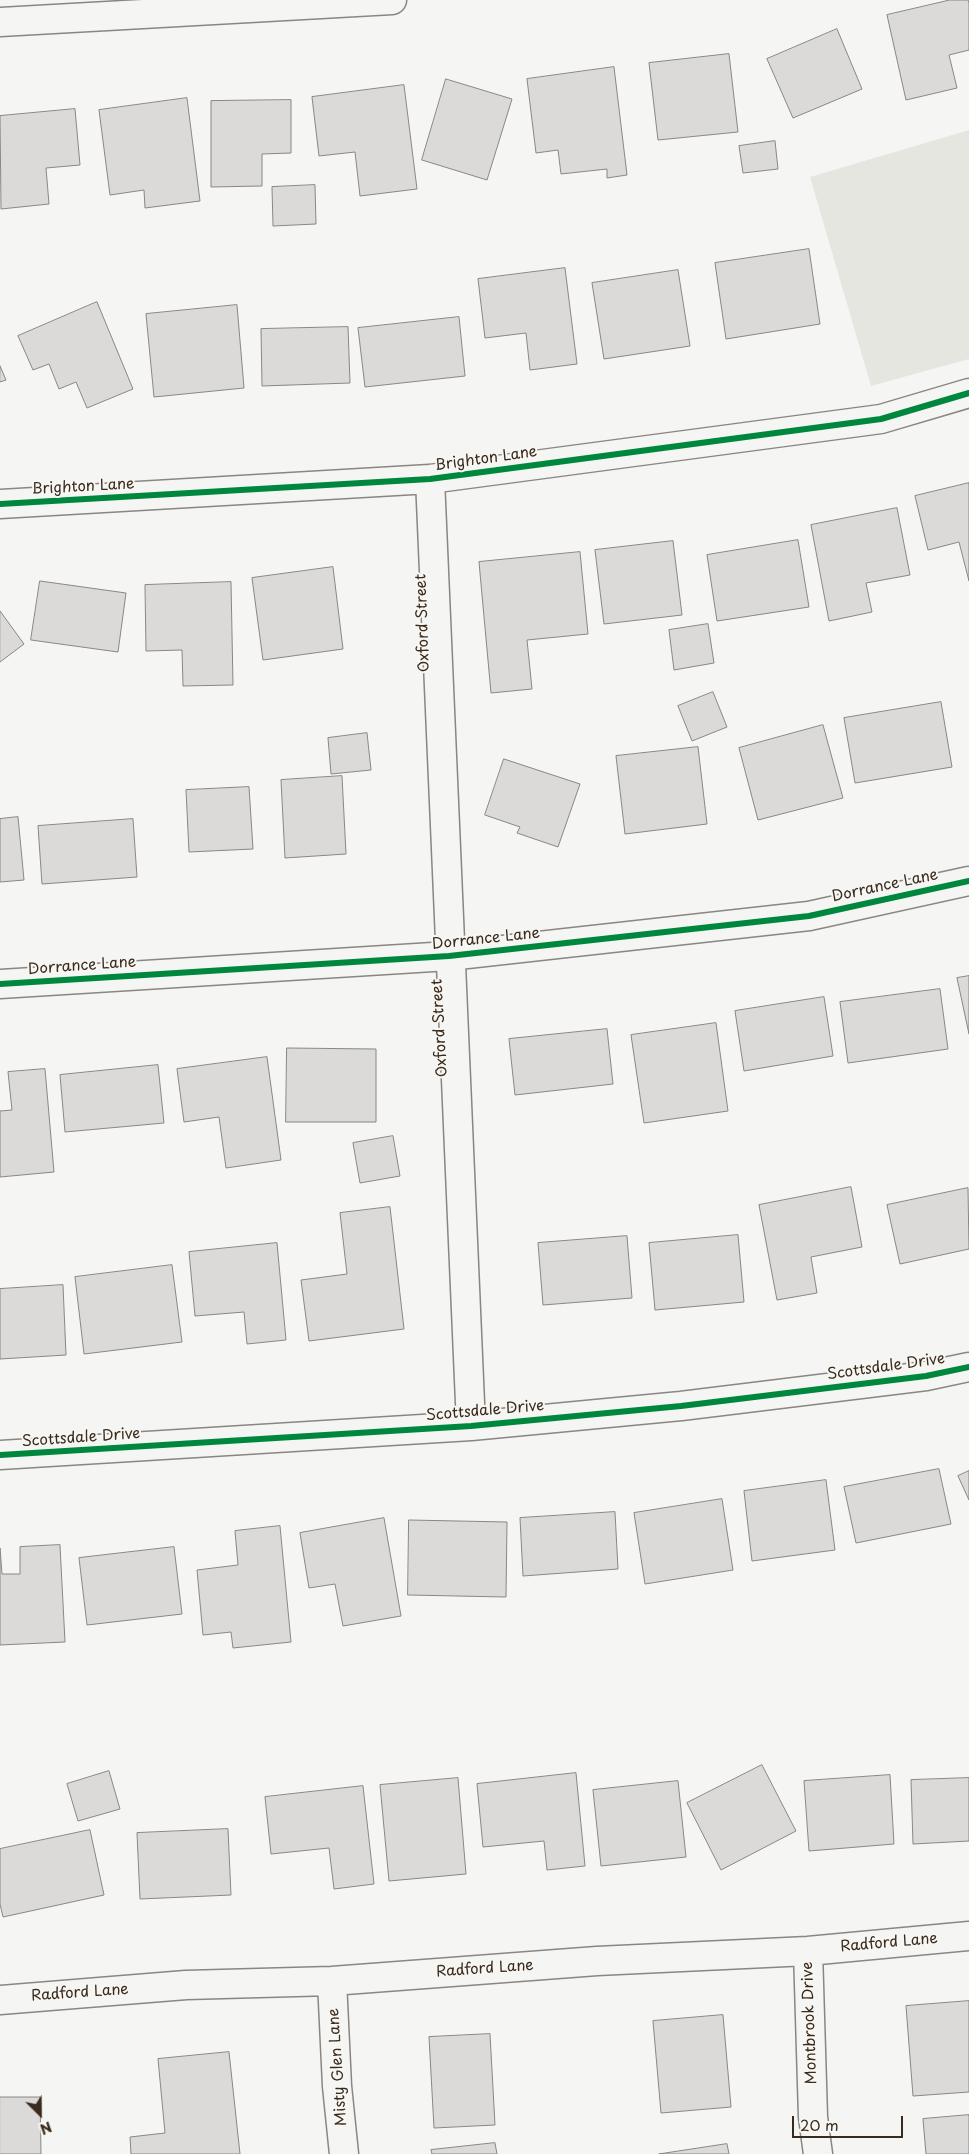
<!DOCTYPE html>
<html>
<head>
<meta charset="utf-8">
<style>
  body { margin:0 }
  #map { position:relative; width:969px; height:2154px; overflow:hidden; background:#f5f5f3; font-family:"Playpen Sans",sans-serif }
  canvas { display:block }
  .north { position:absolute; left:15px; top:2089px; width:50px; height:50px; -webkit-text-stroke:4px #f6f6f2; paint-order:stroke; rotate:157deg; font-size:14px; font-weight:700; line-height:20px; text-align:center; color:#3b2a1e }
  .north::after { content:''; display:block; margin:auto; width:18px; height:22px; background:#3b2a1e; clip-path:polygon(50% 0,100% 100%,50% 72%,0 100%) }
  .scale { position:absolute; left:792px; top:2116px; width:111px; height:22px; box-sizing:border-box; border:2px solid #3b2a1e; border-top:0; padding-left:6px; font-size:15px; line-height:18px; white-space:nowrap; color:#3b2a1e; -webkit-text-stroke:4px #f6f6f2; paint-order:stroke }
</style>
</head>
<body>
<div id="map">
<canvas width="969" height="2154"></canvas>
<div class="north">N</div>
<div class="scale">20 m</div>
</div>
<script>
const ctx = document.querySelector('canvas').getContext('2d');
ctx.lineJoin = 'round';
function paint(path, color) { ctx.fillStyle = color; ctx.fill(path, 'evenodd'); }
function stroke(path, color, width, dash) { ctx.strokeStyle = color; ctx.lineWidth = width; ctx.lineCap = dash ? 'butt' : 'round'; ctx.setLineDash(dash || []); ctx.stroke(path); }
function drawText(font, color, halo, rows, align = 'center') {
  ctx.font = font + ' "Playpen Sans",sans-serif'; ctx.lineWidth = 4; ctx.setLineDash([]); ctx.textBaseline = 'middle'; ctx.strokeStyle = halo; ctx.fillStyle = color; for (const [text, x, y, turn = 0] of rows) {
    ctx.save(); ctx.translate(x, y); ctx.rotate((+turn || 0) * Math.PI / 180); ctx.textAlign = isNaN(turn) ? turn : align; if (halo) ctx.strokeText(text, 0, 0); ctx.fillText(text, 0, 0); ctx.restore();
  }
}
paint(new Path2D(`
  M 969,130 L 969,359 L 871,386 L 810,177 Z`), '#e6e6e1');
const building = new Path2D(`
  M 950,0 L 968,0 L 969,3 L 969,50 L 949,55 L 957,88 L 906,100 L 887,15 Z
  M 837,29 L 862,89 L 793,118 L 767,59 Z
  M 729,54 L 738,132 L 658,140 L 649,63 Z
  M 614,67 L 627,175 L 607,178 L 607,169 L 561,174 L 558,150 L 536,153 L 527,79 Z
  M 446,79 L 512,99 L 487,180 L 422,160 Z
  M 404,85 L 417,189 L 360,196 L 355,152 L 319,156 L 312,97 Z
  M 187,98 L 200,201 L 145,208 L 144,190 L 110,195 L 99,110 Z
  M 291,100 L 291,153 L 262,154 L 262,186 L 211,187 L 211,101 Z
  M 75,109 L 80,165 L 46,168 L 49,204 L 1,209 L 0,116 Z
  M 775,141 L 778,169 L 743,173 L 739,146 Z
  M 315,185 L 316,224 L 273,226 L 272,187 Z
  M 809,249 L 820,324 L 726,339 L 715,263 Z
  M 565,268 L 577,364 L 530,370 L 526,333 L 485,338 L 478,279 Z
  M 678,270 L 690,346 L 604,359 L 592,283 Z
  M 97,302 L 133,389 L 87,408 L 76,382 L 59,389 L 49,364 L 33,370 L 18,336 Z
  M 237,305 L 244,388 L 154,397 L 146,314 Z
  M 459,317 L 465,376 L 365,387 L 358,328 Z
  M 348,327 L 350,383 L 262,386 L 261,329 Z
  M 0,366 L 6,380 L 0,382 Z
  M 969,483 L 969,581 L 959,542 L 928,550 L 915,496 Z
  M 897,508 L 910,575 L 866,583 L 872,612 L 829,621 L 811,525 Z
  M 798,540 L 809,607 L 717,621 L 707,555 Z
  M 673,541 L 682,615 L 604,624 L 595,550 Z
  M 580,552 L 588,634 L 527,640 L 532,689 L 491,693 L 479,562 Z
  M 333,567 L 343,649 L 263,660 L 252,578 Z
  M 40,581 L 126,593 L 118,652 L 31,640 Z
  M 231,582 L 233,685 L 183,686 L 182,650 L 146,651 L 145,585 Z
  M 0,611 L 24,644 L 0,662 Z
  M 708,624 L 714,663 L 674,670 L 669,630 Z
  M 713,692 L 727,727 L 692,741 L 678,706 Z
  M 941,702 L 952,767 L 855,783 L 844,718 Z
  M 823,725 L 843,798 L 758,820 L 739,748 Z
  M 367,733 L 371,770 L 331,774 L 328,738 Z
  M 698,747 L 707,824 L 625,834 L 616,756 Z
  M 504,759 L 580,784 L 558,847 L 517,833 L 520,827 L 485,815 Z
  M 342,776 L 346,854 L 285,858 L 281,780 Z
  M 249,787 L 253,849 L 189,852 L 186,790 Z
  M 18,817 L 24,880 L 0,882 L 0,819 Z
  M 133,819 L 137,877 L 42,884 L 38,826 Z
  M 969,976 L 969,1034 L 957,978 Z
  M 940,989 L 948,1049 L 848,1063 L 840,1002 Z
  M 824,997 L 833,1056 L 744,1071 L 735,1011 Z
  M 716,1023 L 728,1111 L 644,1123 L 631,1035 Z
  M 607,1029 L 613,1084 L 515,1095 L 509,1039 Z
  M 287,1048 L 376,1049 L 376,1122 L 286,1122 Z
  M 267,1057 L 281,1160 L 226,1168 L 219,1117 L 184,1122 L 177,1069 Z
  M 158,1065 L 164,1123 L 65,1132 L 60,1075 Z
  M 45,1069 L 54,1172 L 0,1177 L 0,1111 L 12,1110 L 8,1072 Z
  M 393,1136 L 400,1176 L 360,1183 L 353,1143 Z
  M 851,1187 L 862,1247 L 811,1257 L 817,1293 L 777,1300 L 759,1205 Z
  M 968,1188 L 969,1249 L 900,1264 L 887,1205 Z
  M 390,1207 L 404,1329 L 309,1341 L 301,1280 L 347,1274 L 340,1213 Z
  M 738,1235 L 744,1302 L 655,1310 L 649,1243 Z
  M 627,1236 L 632,1298 L 543,1305 L 538,1243 Z
  M 277,1243 L 286,1340 L 247,1344 L 244,1312 L 195,1316 L 189,1252 Z
  M 172,1265 L 182,1342 L 84,1354 L 75,1277 Z
  M 63,1285 L 66,1355 L 0,1359 L 0,1289 Z
  M 939,1469 L 951,1524 L 856,1543 L 844,1487 Z
  M 969,1471 L 969,1500 L 958,1476 Z
  M 826,1480 L 835,1550 L 752,1561 L 744,1491 Z
  M 722,1499 L 733,1570 L 645,1584 L 634,1513 Z
  M 615,1512 L 618,1569 L 523,1576 L 520,1518 Z
  M 384,1518 L 401,1616 L 343,1626 L 335,1584 L 309,1588 L 300,1533 Z
  M 409,1520 L 507,1522 L 506,1597 L 408,1595 Z
  M 280,1526 L 291,1642 L 233,1648 L 231,1632 L 203,1635 L 197,1570 L 238,1565 L 235,1531 Z
  M 60,1545 L 65,1642 L 0,1645 L 0,1548 L 2,1574 L 20,1574 L 20,1547 Z
  M 174,1547 L 182,1614 L 87,1625 L 79,1558 Z
  M 762,1765 L 796,1831 L 721,1870 L 687,1803 Z
  M 109,1771 L 120,1809 L 78,1821 L 67,1784 Z
  M 576,1773 L 585,1866 L 547,1870 L 544,1841 L 483,1847 L 477,1784 Z
  M 890,1775 L 894,1844 L 809,1851 L 804,1781 Z
  M 458,1778 L 466,1874 L 389,1881 L 380,1785 Z
  M 969,1778 L 969,1841 L 913,1844 L 911,1780 Z
  M 678,1781 L 686,1857 L 601,1866 L 593,1790 Z
  M 363,1786 L 374,1884 L 334,1889 L 329,1848 L 271,1854 L 265,1797 Z
  M 228,1829 L 231,1895 L 140,1899 L 137,1833 Z
  M 90,1830 L 104,1895 L 3,1917 L 0,1904 L 0,1849 Z
  M 969,2001 L 969,2092 L 913,2096 L 906,2006 Z
  M 723,2015 L 731,2107 L 661,2113 L 653,2021 Z
  M 490,2034 L 495,2125 L 434,2128 L 429,2037 Z
  M 229,2052 L 240,2154 L 131,2154 L 130,2137 L 165,2133 L 158,2059 Z
  M 0,2097 L 40,2097 L 41,2154 L 0,2154 Z
  M 969,2115 L 969,2154 L 926,2154 L 923,2119 Z
  M 495,2143 L 497,2154 L 432,2154 L 431,2150 Z
  M 727,2144 L 729,2154 L 659,2154 Z`);
paint(building, '#dbdad8');
stroke(building, '#8a8683', 1);
const minor = new Path2D(`
  M 0,22 L 392,0
  M 430,479 L 471,1426
  M 0,504 L 430,479 L 881,419 L 969,393
  M 0,1455 L 471,1426 L 681,1406 L 926,1376 L 969,1367
  M 808,1951 L 813,2117 L 818,2154
  M 332,1981 L 337,2086 L 344,2154
  M 0,2000 L 186,1985 L 332,1981 L 597,1961 L 808,1951 L 969,1936`);
const tertiary = new Path2D(`
  M 0,984 L 449,956 L 809,916 L 969,881`);
stroke(minor, '#8a8683', 31);
stroke(tertiary, '#8a8683', 31);
stroke(minor, '#f5f5f3', 28);
stroke(tertiary, '#f5f5f3', 28);
stroke(new Path2D(`
  M 0,504 L 430,479 L 881,419 L 969,393
  M 0,984 L 449,956 L 809,916 L 969,881
  M 0,1455 L 471,1426 L 681,1406 L 926,1376 L 969,1367`), '#00873e', 6);
drawText('15px', '#3b2a1e', '#f6f6f2', [
  ["Brighton Lane",486,459,-8],
  ["Brighton Lane",83,487,-3],
  ["Oxford Street",423,623,-92],
  ["Dorrance Lane",885,886,-12],
  ["Dorrance Lane",486,939,-6],
  ["Dorrance Lane",82,966,-4],
  ["Oxford Street",440,1028,-93],
  ["Scottsdale Drive",886,1367,-8],
  ["Scottsdale Drive",485,1411,-5],
  ["Scottsdale Drive",81,1438,-4],
  ["Radford Lane",889,1943,-5],
  ["Radford Lane",485,1969,-4],
  ["Radford Lane",80,1993,-4],
  ["Montbrook Drive",810,2023,-92],
  ["Misty Glen Lane",338,2067,-94]
]);
</script>
</body>
</html>
